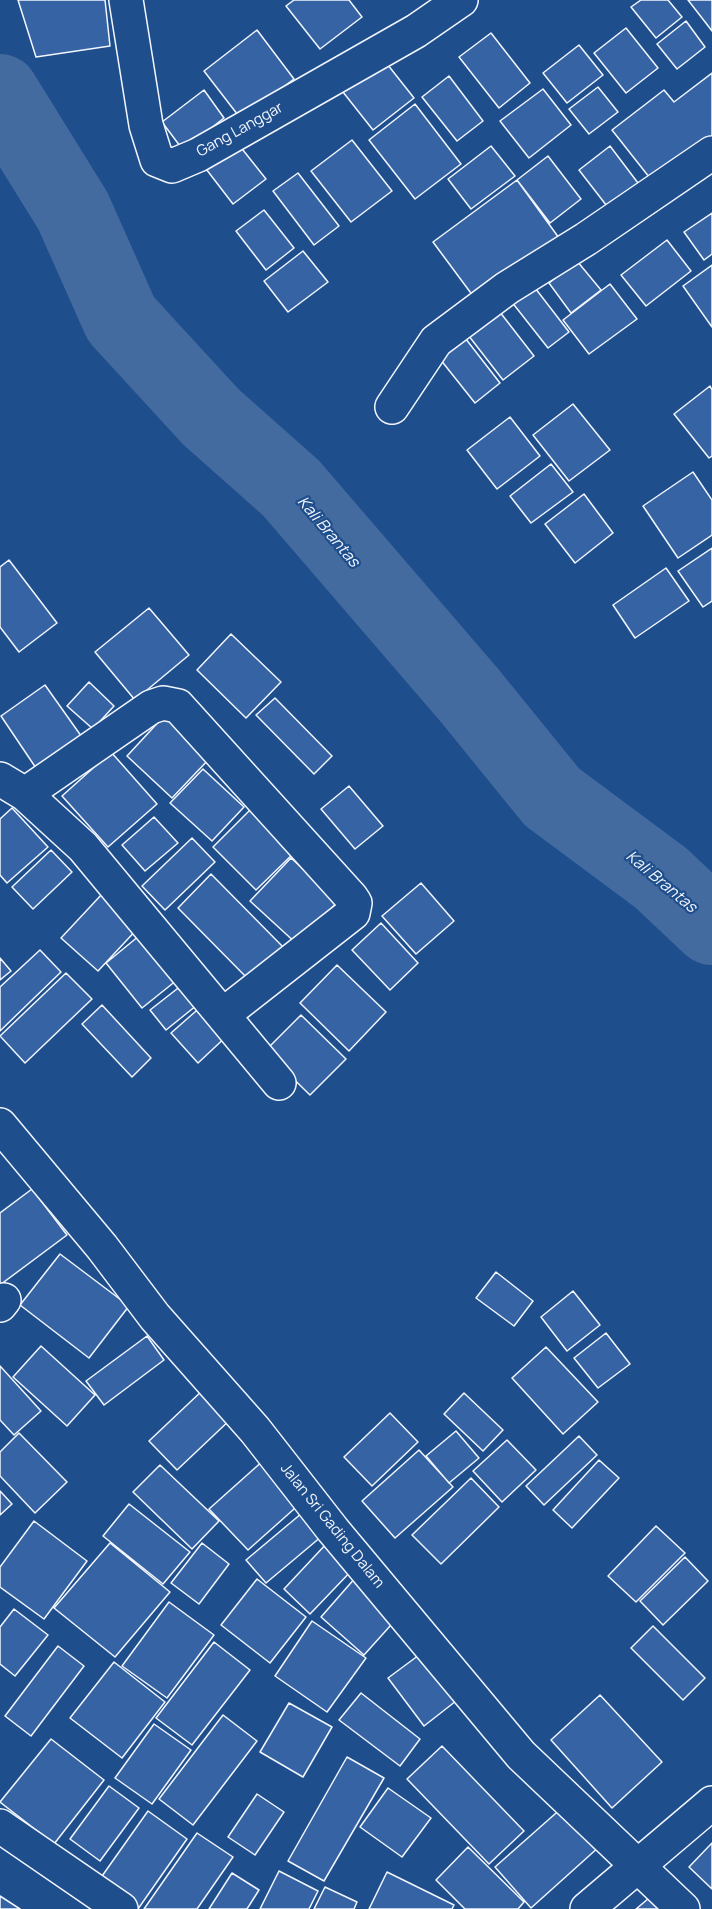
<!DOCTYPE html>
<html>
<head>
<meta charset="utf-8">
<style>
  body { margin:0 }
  canvas { display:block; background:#1f4e8c }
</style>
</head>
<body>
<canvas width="712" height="1909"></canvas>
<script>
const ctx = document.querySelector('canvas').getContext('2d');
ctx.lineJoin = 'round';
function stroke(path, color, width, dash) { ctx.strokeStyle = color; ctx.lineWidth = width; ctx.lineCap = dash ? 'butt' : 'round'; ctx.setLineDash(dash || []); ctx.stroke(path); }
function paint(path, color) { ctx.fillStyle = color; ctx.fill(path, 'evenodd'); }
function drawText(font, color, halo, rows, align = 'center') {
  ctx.font = font + ' Manrope,sans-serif'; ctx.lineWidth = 4.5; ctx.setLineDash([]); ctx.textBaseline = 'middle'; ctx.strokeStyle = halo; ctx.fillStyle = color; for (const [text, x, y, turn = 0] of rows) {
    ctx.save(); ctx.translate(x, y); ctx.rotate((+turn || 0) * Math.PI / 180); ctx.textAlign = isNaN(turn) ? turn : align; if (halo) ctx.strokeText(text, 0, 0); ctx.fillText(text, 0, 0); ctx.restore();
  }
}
stroke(new Path2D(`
  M 0,93 L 73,211 L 121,319 L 211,417 L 291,488 L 470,696 L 552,797 L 661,878 L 712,926`), '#446ba0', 78);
const building = new Path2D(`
  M 18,0 L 105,0 L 110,46 L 36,57 Z
  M 294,0 L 349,0 L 362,17 L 320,49 L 286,6 Z
  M 641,0 L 668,0 L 682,17 L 656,38 L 631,7 Z
  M 688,0 L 712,0 L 712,31 L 709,27 Z
  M 686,21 L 705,47 L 677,69 L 657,44 Z
  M 626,28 L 658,68 L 626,93 L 594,53 Z
  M 257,30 L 294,79 L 241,119 L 204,71 Z
  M 491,33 L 530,83 L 499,108 L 459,57 Z
  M 579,45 L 603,75 L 567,103 L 543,73 Z
  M 380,55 L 414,98 L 373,130 L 339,87 Z
  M 712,73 L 712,145 L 657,187 L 612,130 L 664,90 L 674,102 Z
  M 449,76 L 483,121 L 457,141 L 422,97 Z
  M 598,87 L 618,112 L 589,134 L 569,109 Z
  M 543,89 L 571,125 L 529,158 L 500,121 Z
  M 204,90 L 224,118 L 183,150 L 162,122 Z
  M 415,104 L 461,164 L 415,199 L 369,140 Z
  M 235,140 L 266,179 L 233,204 L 203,165 Z
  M 352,140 L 392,191 L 351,222 L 311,171 Z
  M 491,146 L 515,176 L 471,209 L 448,179 Z
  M 610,146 L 641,187 L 610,210 L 579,170 Z
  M 548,156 L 581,199 L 550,223 L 517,180 Z
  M 298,173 L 339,226 L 314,245 L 273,191 Z
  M 517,180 L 559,238 L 479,304 L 433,242 Z
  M 264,210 L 294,248 L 266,270 L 236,231 Z
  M 712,213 L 712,254 L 704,260 L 684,232 Z
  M 667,240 L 691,271 L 646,306 L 621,275 Z
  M 303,251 L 328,282 L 288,312 L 264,281 Z
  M 577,261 L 601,290 L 571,313 L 549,283 Z
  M 712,265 L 712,327 L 683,286 Z
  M 532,284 L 569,332 L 548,348 L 511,301 Z
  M 610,284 L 637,319 L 589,354 L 563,320 Z
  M 496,307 L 534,356 L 503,380 L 465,331 Z
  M 462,334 L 500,383 L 475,403 L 436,354 Z
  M 710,386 L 712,390 L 712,456 L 709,458 L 674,414 Z
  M 573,404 L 610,450 L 569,481 L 533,435 Z
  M 510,417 L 540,456 L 497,489 L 467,450 Z
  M 551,464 L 573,492 L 531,523 L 510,496 Z
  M 693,472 L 712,500 L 712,535 L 678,558 L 643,506 Z
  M 584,494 L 613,533 L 575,563 L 545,524 Z
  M 712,548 L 712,601 L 703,607 L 678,571 Z
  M 9,560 L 57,623 L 19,652 L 0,627 L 0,567 Z
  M 666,568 L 689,601 L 635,638 L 613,605 Z
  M 149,608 L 189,655 L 135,700 L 95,652 Z
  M 231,634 L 281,682 L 246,718 L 197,670 Z
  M 89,682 L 114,706 L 93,729 L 67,706 Z
  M 45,685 L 84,740 L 38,771 L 1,716 Z
  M 275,698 L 332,756 L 314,774 L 256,715 Z
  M 164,716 L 210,758 L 172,798 L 127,756 Z
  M 111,752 L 157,804 L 108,847 L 62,796 Z
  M 203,769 L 244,807 L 212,841 L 170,803 Z
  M 349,786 L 383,826 L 355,849 L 321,809 Z
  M 254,806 L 297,850 L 256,890 L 213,847 Z
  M 12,808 L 48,847 L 7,883 L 0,875 L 0,819 Z
  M 154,817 L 178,843 L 145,871 L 122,845 Z
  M 192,838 L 215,862 L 165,910 L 142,886 Z
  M 51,850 L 72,872 L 33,909 L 12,887 Z
  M 291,858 L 338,901 L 298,945 L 250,901 Z
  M 211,874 L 287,951 L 253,984 L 178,908 Z
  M 421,883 L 454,921 L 416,954 L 382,916 Z
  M 103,893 L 140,926 L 98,971 L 61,938 Z
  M 381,923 L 418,963 L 390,990 L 352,950 Z
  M 145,931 L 182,976 L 142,1008 L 106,963 Z
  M 40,950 L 61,972 L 0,1031 L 0,987 Z
  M 0,958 L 11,971 L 0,980 Z
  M 337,965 L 386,1012 L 349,1051 L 300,1003 Z
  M 66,973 L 92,999 L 25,1063 L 0,1036 Z
  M 191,978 L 207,997 L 166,1030 L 150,1010 Z
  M 204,1004 L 230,1033 L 198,1063 L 171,1033 Z
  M 102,1005 L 151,1058 L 132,1077 L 82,1024 Z
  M 301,1015 L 346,1059 L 310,1095 L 265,1051 Z
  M 32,1189 L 67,1235 L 0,1285 L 0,1213 Z
  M 60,1254 L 129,1306 L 89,1358 L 20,1305 Z
  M 496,1272 L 533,1301 L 514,1326 L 476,1298 Z
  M 573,1291 L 600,1325 L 567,1351 L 541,1317 Z
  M 606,1333 L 630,1364 L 598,1388 L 574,1358 Z
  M 147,1336 L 164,1360 L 104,1405 L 86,1381 Z
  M 41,1346 L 95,1395 L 67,1426 L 13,1377 Z
  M 546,1347 L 598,1402 L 563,1434 L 512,1378 Z
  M 0,1366 L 41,1411 L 14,1435 L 0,1420 Z
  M 205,1388 L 233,1417 L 177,1470 L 149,1441 Z
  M 464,1393 L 503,1430 L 483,1451 L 444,1414 Z
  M 390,1413 L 418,1442 L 372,1486 L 344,1457 Z
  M 456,1431 L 479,1458 L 449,1483 L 426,1456 Z
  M 19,1433 L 67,1482 L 35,1513 L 0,1476 L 0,1452 Z
  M 579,1436 L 597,1455 L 544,1505 L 526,1486 Z
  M 507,1440 L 536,1470 L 502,1502 L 473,1471 Z
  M 419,1450 L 453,1487 L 395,1538 L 362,1501 Z
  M 265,1459 L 303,1501 L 248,1550 L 209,1509 Z
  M 599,1460 L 619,1478 L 572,1528 L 553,1510 Z
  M 160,1465 L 219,1521 L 192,1549 L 133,1492 Z
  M 471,1478 L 499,1507 L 441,1564 L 412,1535 Z
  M 0,1491 L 12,1504 L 0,1515 Z
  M 129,1504 L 190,1552 L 163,1584 L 103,1536 Z
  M 308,1508 L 328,1531 L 266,1583 L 246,1560 Z
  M 34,1521 L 87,1561 L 44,1619 L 0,1587 L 0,1567 Z
  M 656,1526 L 685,1553 L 636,1602 L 608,1576 Z
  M 328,1542 L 355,1567 L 310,1614 L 284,1589 Z
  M 110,1543 L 170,1592 L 115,1657 L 54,1608 Z
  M 202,1543 L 229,1564 L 199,1604 L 171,1583 Z
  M 685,1557 L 708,1581 L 663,1625 L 640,1601 Z
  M 356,1577 L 400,1615 L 364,1655 L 321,1617 Z
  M 257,1579 L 306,1617 L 270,1663 L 221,1625 Z
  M 169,1602 L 214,1635 L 167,1698 L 122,1666 Z
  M 14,1609 L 48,1635 L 15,1676 L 0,1664 L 0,1627 Z
  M 312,1621 L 366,1658 L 327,1712 L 275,1676 Z
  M 653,1626 L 705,1678 L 683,1700 L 631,1648 Z
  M 214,1642 L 250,1670 L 192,1745 L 156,1718 Z
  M 58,1646 L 84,1666 L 31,1736 L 5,1716 Z
  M 419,1655 L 456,1701 L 424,1726 L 388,1678 Z
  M 114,1662 L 165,1702 L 122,1758 L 70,1718 Z
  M 361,1693 L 420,1739 L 400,1766 L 339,1720 Z
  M 600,1695 L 662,1762 L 612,1808 L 551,1740 Z
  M 289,1703 L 332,1727 L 303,1777 L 260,1752 Z
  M 223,1715 L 257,1741 L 193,1825 L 159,1799 Z
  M 154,1724 L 191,1750 L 152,1804 L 115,1778 Z
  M 51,1739 L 104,1780 L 54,1844 L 0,1802 Z
  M 442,1746 L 524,1831 L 489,1864 L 407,1779 Z
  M 347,1757 L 384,1778 L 324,1881 L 288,1861 Z
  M 109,1786 L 139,1808 L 100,1861 L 70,1839 Z
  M 388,1788 L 431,1818 L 402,1857 L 360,1827 Z
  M 257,1794 L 284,1812 L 255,1855 L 228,1837 Z
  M 564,1806 L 600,1846 L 531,1908 L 495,1867 Z
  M 148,1811 L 187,1839 L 138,1909 L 128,1909 L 95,1886 Z
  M 197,1833 L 233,1857 L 197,1909 L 144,1909 Z
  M 712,1843 L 712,1889 L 689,1867 Z
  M 468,1847 L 524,1902 L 518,1909 L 465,1909 L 436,1880 Z
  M 279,1871 L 318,1891 L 309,1909 L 260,1909 Z
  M 387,1872 L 454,1905 L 452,1909 L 369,1909 Z
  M 232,1873 L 259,1890 L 247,1909 L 209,1909 Z
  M 325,1887 L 357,1902 L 354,1909 L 314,1909 Z
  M 655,1893 L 667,1909 L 636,1909 Z
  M 0,1896 L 20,1909 L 0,1909 Z`);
paint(building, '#3563a3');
stroke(building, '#f2f6ff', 1.5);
const minor = new Path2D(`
  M 126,0 L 146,125 L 157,160 L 172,166 L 198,155 L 416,31 L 461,0
  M 392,407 L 436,341 L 507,288 L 586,239 L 712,153
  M 0,779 L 25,794 L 83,847 L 279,1083
  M 25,794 L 151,707 L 163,703 L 178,706 L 351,897 L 355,903 L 353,913 L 224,1014
  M 0,1125 L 102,1247 L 155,1317 L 255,1430 L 333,1530 L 521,1755 L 683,1909
  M 0,1305 L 4,1300
  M 0,1826 L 121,1909
  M 587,1909 L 712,1803`);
stroke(minor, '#f2f6ff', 36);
stroke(minor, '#1f4e8c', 33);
drawText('15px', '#f2f6ff', '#1f4e8c', [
  ["Gang Langgar",240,130,-29],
  ["Jalan Sri Gading Dalam",332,1526,51]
]);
drawText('italic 16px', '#f2f6ff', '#1f4e8c', [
  ["Kali Brantas",328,532,50],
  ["Kali Brantas",661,882,40]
]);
</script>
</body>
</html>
